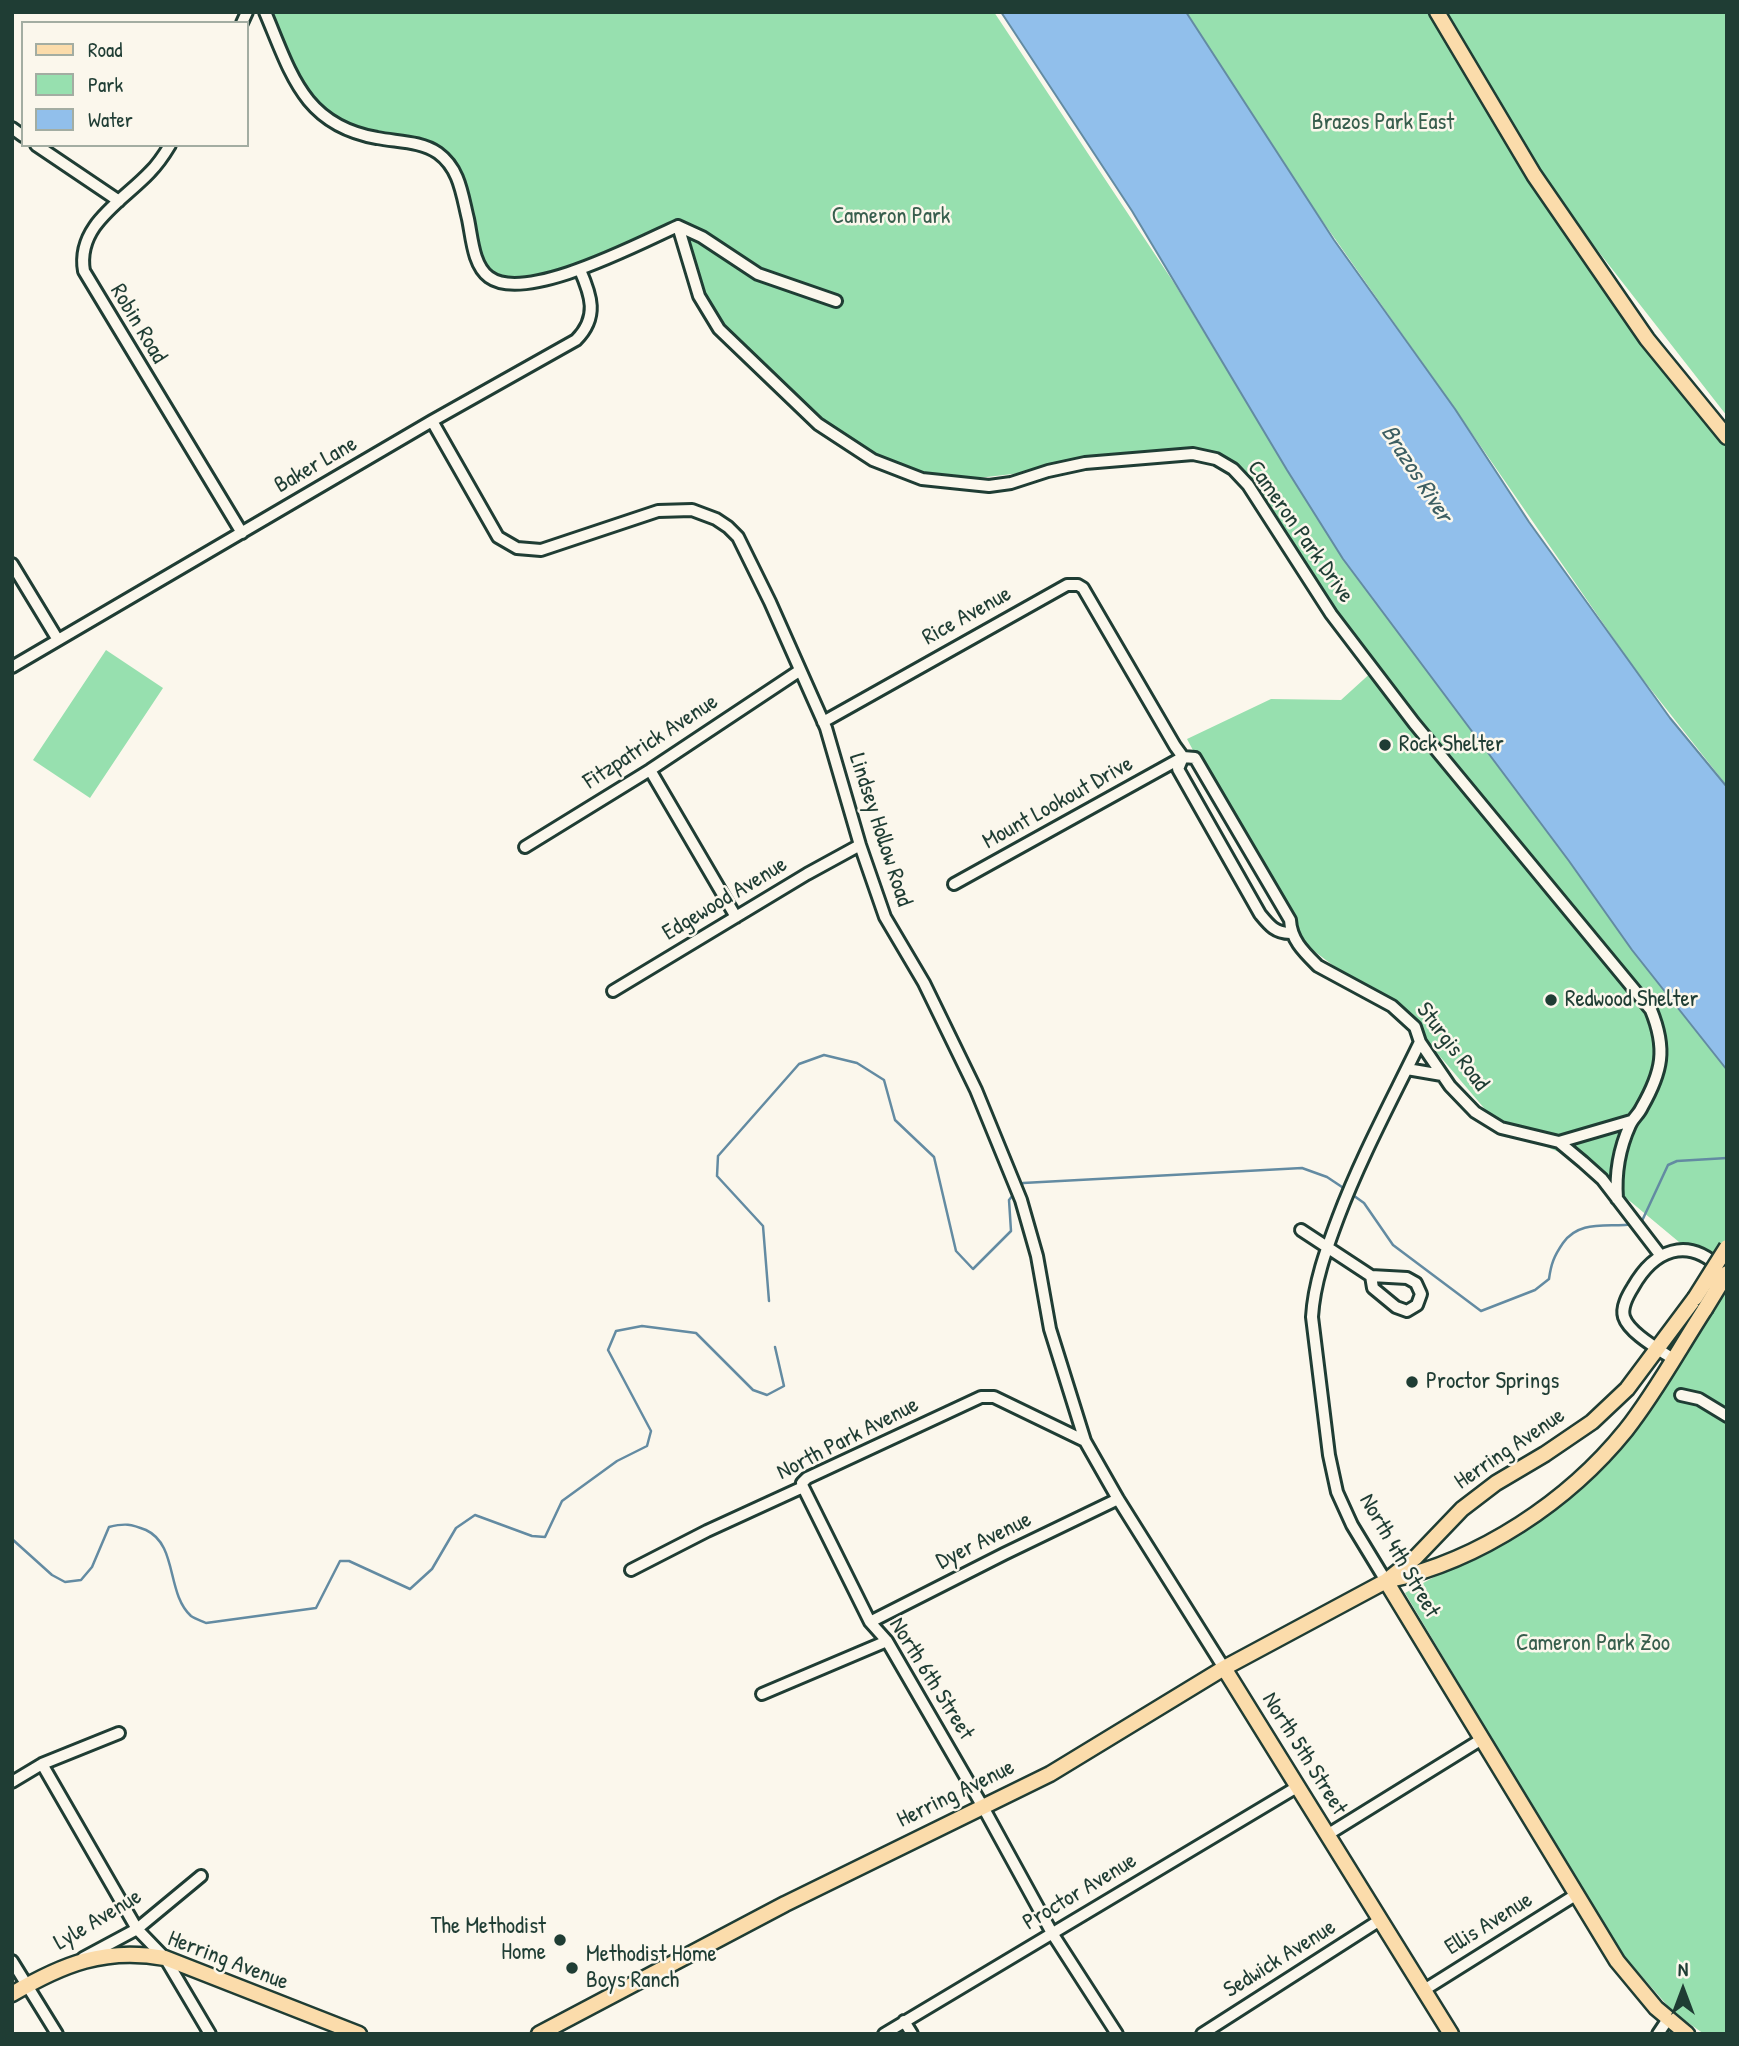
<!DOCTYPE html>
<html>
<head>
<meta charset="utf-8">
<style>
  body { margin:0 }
  #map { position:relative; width:1739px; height:2046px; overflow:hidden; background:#fbf7ec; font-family:"Patrick Hand",sans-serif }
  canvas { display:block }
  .frame { position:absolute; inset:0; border:14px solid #1f3d34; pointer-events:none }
  .legend { position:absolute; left:21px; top:21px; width:228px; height:126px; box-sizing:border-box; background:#fbf7ec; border:2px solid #a3ada2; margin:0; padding:9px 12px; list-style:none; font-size:21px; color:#1f3d34 }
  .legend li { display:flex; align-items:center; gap:14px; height:35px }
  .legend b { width:35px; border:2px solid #a3ada2 }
  .north { position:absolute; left:1648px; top:1955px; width:70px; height:70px; -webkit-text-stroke:5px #fbf7ec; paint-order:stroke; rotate:0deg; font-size:19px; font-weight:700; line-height:28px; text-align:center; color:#1f3d34 }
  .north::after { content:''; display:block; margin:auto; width:24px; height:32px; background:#1f3d34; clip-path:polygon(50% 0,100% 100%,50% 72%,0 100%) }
</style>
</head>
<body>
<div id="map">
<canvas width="1739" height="2046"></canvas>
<div class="frame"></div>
<ul class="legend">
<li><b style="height:9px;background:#fbdcab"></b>Road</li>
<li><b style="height:19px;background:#97e0af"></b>Park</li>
<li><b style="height:19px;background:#91bfeb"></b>Water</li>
</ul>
<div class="north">N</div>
</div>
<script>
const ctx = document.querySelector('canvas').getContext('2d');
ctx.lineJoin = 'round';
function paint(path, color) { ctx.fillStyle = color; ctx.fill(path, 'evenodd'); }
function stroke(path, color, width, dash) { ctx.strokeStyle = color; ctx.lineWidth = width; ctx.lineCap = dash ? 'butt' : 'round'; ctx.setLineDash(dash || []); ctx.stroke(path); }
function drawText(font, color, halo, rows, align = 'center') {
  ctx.font = font + ' "Patrick Hand",sans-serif'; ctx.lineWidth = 5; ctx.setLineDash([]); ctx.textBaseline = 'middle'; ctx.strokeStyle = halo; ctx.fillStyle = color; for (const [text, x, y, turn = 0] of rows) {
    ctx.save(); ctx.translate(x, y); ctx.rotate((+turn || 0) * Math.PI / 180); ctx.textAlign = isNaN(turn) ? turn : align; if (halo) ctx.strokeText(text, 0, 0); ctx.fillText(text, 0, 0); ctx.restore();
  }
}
paint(new Path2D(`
  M 265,12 L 994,12 L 1174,283 L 1336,548 L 1688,1021 L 1727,1062 L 1727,1282 L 1583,1162 L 1501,1128 L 1415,1027 L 1290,933 L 1187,739 L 1271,699 L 1341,700 L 1374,670 L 1226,464 L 1147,458 L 945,482 L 859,452 L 767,376 L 706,310 L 678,226 L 580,270 L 504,284 L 476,259 L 465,207 L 445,159 L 405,143 L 340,127 L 288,65 Z
  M 1186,12 L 1727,12 L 1727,416 L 1555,196 L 1614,291 L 1727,438 L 1727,786 L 1634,668 L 1455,409 L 1314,209 Z
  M 106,650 L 163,688 L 90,798 L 33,760 Z
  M 1727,1290 L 1727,2034 L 1704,2034 L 1673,2012 L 1617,1948 L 1405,1593 L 1549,1514 L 1612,1459 L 1672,1378 Z`), '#97e0af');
const water = new Path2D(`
  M 1001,12 L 1186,12 L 1334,240 L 1455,409 L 1529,522 L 1670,718 L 1727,787 L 1727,1070 L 1632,950 L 1569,861 L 1343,559 L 1287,470 L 1132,211 Z`);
paint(water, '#91bfeb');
stroke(water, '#638ba2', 2);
stroke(new Path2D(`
  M 1020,1187 L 1023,1183 L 1302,1168 L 1327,1177 L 1345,1189
  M 1350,1193 L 1364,1203 L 1393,1245 L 1481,1311 L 1535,1290 L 1549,1279 C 1551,1264 1554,1256 1563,1243 C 1580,1219 1608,1228 1634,1224
  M 1641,1223 L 1668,1165 L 1677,1161 L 1727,1158
  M 769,1301 L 763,1226 L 717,1176 L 718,1156 L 799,1064 L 824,1055 L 857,1063 L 884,1080 L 895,1120 L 934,1157 L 956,1251 L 973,1269 L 1011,1231 L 1009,1200 L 1013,1195
  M 12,1539 L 52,1575 L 65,1582 L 81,1580 L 92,1567 L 109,1527 C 125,1523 131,1524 146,1530 C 178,1545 166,1593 191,1616 C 195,1619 202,1621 206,1623 L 316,1608 L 340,1561 L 349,1561 L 410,1589 L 432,1569 L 456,1528 L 475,1515 L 532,1536 L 545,1537 L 562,1501 L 617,1461 L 647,1446 L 651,1431 L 608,1350 L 616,1331 L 642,1326 L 696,1333 L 753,1390 L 767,1395 L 784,1386 L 775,1347`), '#638ba2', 2.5);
const minor = new Path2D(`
  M 265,12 C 291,73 303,125 377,138 C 397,142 421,141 438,153 C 460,169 462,195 468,219 C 472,238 473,265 489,277 C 525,304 640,243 678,226
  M 242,23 L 247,12
  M 12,128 L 23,136
  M 36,145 L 119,201
  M 170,145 C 164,155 158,164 150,172 C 123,201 76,225 84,271 L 242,533
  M 678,226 L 699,296 L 719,329 L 818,424 L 873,460 L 922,479 L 989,486 L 1011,483 L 1048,471 L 1085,463 L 1193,454 L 1216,459 L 1233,469 L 1248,485 L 1331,614 L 1414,723 L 1651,1010 C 1667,1049 1662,1072 1642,1107 C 1639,1114 1633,1118 1630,1125 C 1619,1149 1615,1172 1617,1199
  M 678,226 L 702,237 L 758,274 L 836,301
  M 432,421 L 498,537 L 517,548 L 541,550 L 658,511 L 692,510 L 716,519 L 728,527 L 738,537 L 770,602 L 826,728 L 860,845 L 885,917 L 924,983 L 976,1090 L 1021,1200 L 1037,1256 L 1050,1329 L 1085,1441 L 1118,1499 L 1224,1668
  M 12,564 L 58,640
  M 12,667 L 432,421 L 576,340 C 599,317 591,295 580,270
  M 823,722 L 1067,585 L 1078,585 L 1083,588 L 1175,746 L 1183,757 L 1195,758 L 1290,920 C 1291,940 1304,952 1318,966 L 1392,1006 L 1415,1027 L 1420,1042 L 1450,1086 L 1475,1112 L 1501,1128 L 1559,1142 L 1583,1162 L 1602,1179 L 1661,1256
  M 1183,757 L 1178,769 L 1260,914 C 1269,925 1275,933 1290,933
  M 650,770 L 736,917
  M 525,847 L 650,770 L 799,671
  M 954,884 L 1183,757
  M 613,991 L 807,874 L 860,845
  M 1407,1069 L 1442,1075
  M 1559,1142 L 1631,1121
  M 1301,1230 L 1371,1276 L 1407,1278 L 1416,1283 L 1421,1294 L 1417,1305 L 1407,1311 L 1396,1307 L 1373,1288 L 1371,1276
  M 1673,1359 C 1660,1350 1629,1333 1624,1317 C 1621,1307 1628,1295 1633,1287 C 1654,1250 1687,1236 1720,1268
  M 1681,1395 L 1699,1399 L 1727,1416
  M 803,1487 L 870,1622 L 887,1641 L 983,1807 L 1052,1933 L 1117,2034
  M 631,1570 L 707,1531 L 803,1487 L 802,1483 L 807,1478 L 981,1397 L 994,1397 L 1085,1441
  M 1386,1581 L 1352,1525 L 1337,1492 L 1329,1455 L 1312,1317 C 1314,1283 1326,1250 1338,1218 C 1361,1157 1392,1100 1420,1042
  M 870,1622 L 1004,1554 L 1118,1499
  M 762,1694 L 887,1641
  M 42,1764 L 137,1929 L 165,1958 L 210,2034
  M 12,1782 L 42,1764 L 119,1733
  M 1327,1835 L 1482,1739
  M 83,1958 L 137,1929 L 201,1876
  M 12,1961 L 57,2034
  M 1424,1990 L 1577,1894
  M 904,2021 L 912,2034
  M 884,2034 L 1297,1787
  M 1202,2034 L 1380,1920
  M 1658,2034 L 1668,2019`);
const major = new Path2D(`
  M 1437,12 L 1534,175 L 1647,339 L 1727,437
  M 1390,1580 C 1480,1560 1568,1502 1626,1430 C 1656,1392 1679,1349 1705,1309
  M 1386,1581 L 1617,1961 L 1656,2008 L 1687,2034
  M 1224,1668 L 1451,2034
  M 12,1994 C 63,1964 105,1947 165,1958 L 359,2034
  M 539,2034 L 785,1904 L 1050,1774 L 1224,1668 L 1386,1581 L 1416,1557 L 1462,1509 L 1496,1483 L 1545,1454 L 1592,1422 L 1627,1389 L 1695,1298`);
stroke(minor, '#1f3d34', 16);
stroke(major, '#1f3d34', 19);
stroke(minor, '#fbf7ec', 10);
stroke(major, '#fbdcab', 14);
const majorBridge = new Path2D(`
  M 1695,1298 L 1727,1247
  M 1705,1309 L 1727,1273`);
stroke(majorBridge, '#1f3d34', 19, []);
stroke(majorBridge, '#fbdcab', 14);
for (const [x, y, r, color] of [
  [1385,745,7,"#1f3d34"],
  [1551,1000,7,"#1f3d34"],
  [1412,1382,7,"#1f3d34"],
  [560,1940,7,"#1f3d34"],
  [572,1968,7,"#1f3d34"]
]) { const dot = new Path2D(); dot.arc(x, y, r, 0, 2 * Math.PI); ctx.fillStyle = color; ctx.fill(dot); stroke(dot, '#fbf7ec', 2.5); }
drawText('23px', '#375e4d', '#fbf7ec', [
  ["Brazos Park East",1383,123],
  ["Cameron Park",891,217],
  ["Cameron Park Zoo",1593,1644]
]);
drawText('23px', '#1f3d34', '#fbf7ec', [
  ["Robin Road",138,324,59],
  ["Baker Lane",316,465,-30],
  ["Cameron Park Drive",1300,532,55],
  ["Rice Avenue",967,616,-29],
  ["Fitzpatrick Avenue",651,742,-33],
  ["Mount Lookout Drive",1058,803,-29],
  ["Lindsey Hollow Road",880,830,72],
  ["Edgewood Avenue",725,899,-31],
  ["Sturgis Road",1452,1047,53],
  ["North Park Avenue",848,1439,-27],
  ["Herring Avenue",1510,1449,-34],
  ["Dyer Avenue",984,1541,-26],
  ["North 4th Street",1399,1556,60],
  ["North 6th Street",931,1679,58],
  ["North 5th Street",1304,1754,58],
  ["Herring Avenue",956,1794,-26],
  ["Proctor Avenue",1080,1892,-31],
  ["Lyle Avenue",98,1920,-31],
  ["Ellis Avenue",1489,1924,-32],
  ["Sedwick Avenue",1280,1959,-32],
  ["Herring Avenue",228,1961,21]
]);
drawText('23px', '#1f3d34', '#fbf7ec', [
  ["Rock Shelter",1399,745],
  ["Redwood Shelter",1565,1000],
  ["Proctor Springs",1426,1382],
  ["The Methodist",546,1927,"right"],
  ["Home",546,1953,"right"],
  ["Methodist Home",586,1955],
  ["Boys Ranch",586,1981]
], 'left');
drawText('italic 24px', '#3c5e62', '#fbf7ec', [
  ["Brazos River",1416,474,57]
]);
</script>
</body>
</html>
